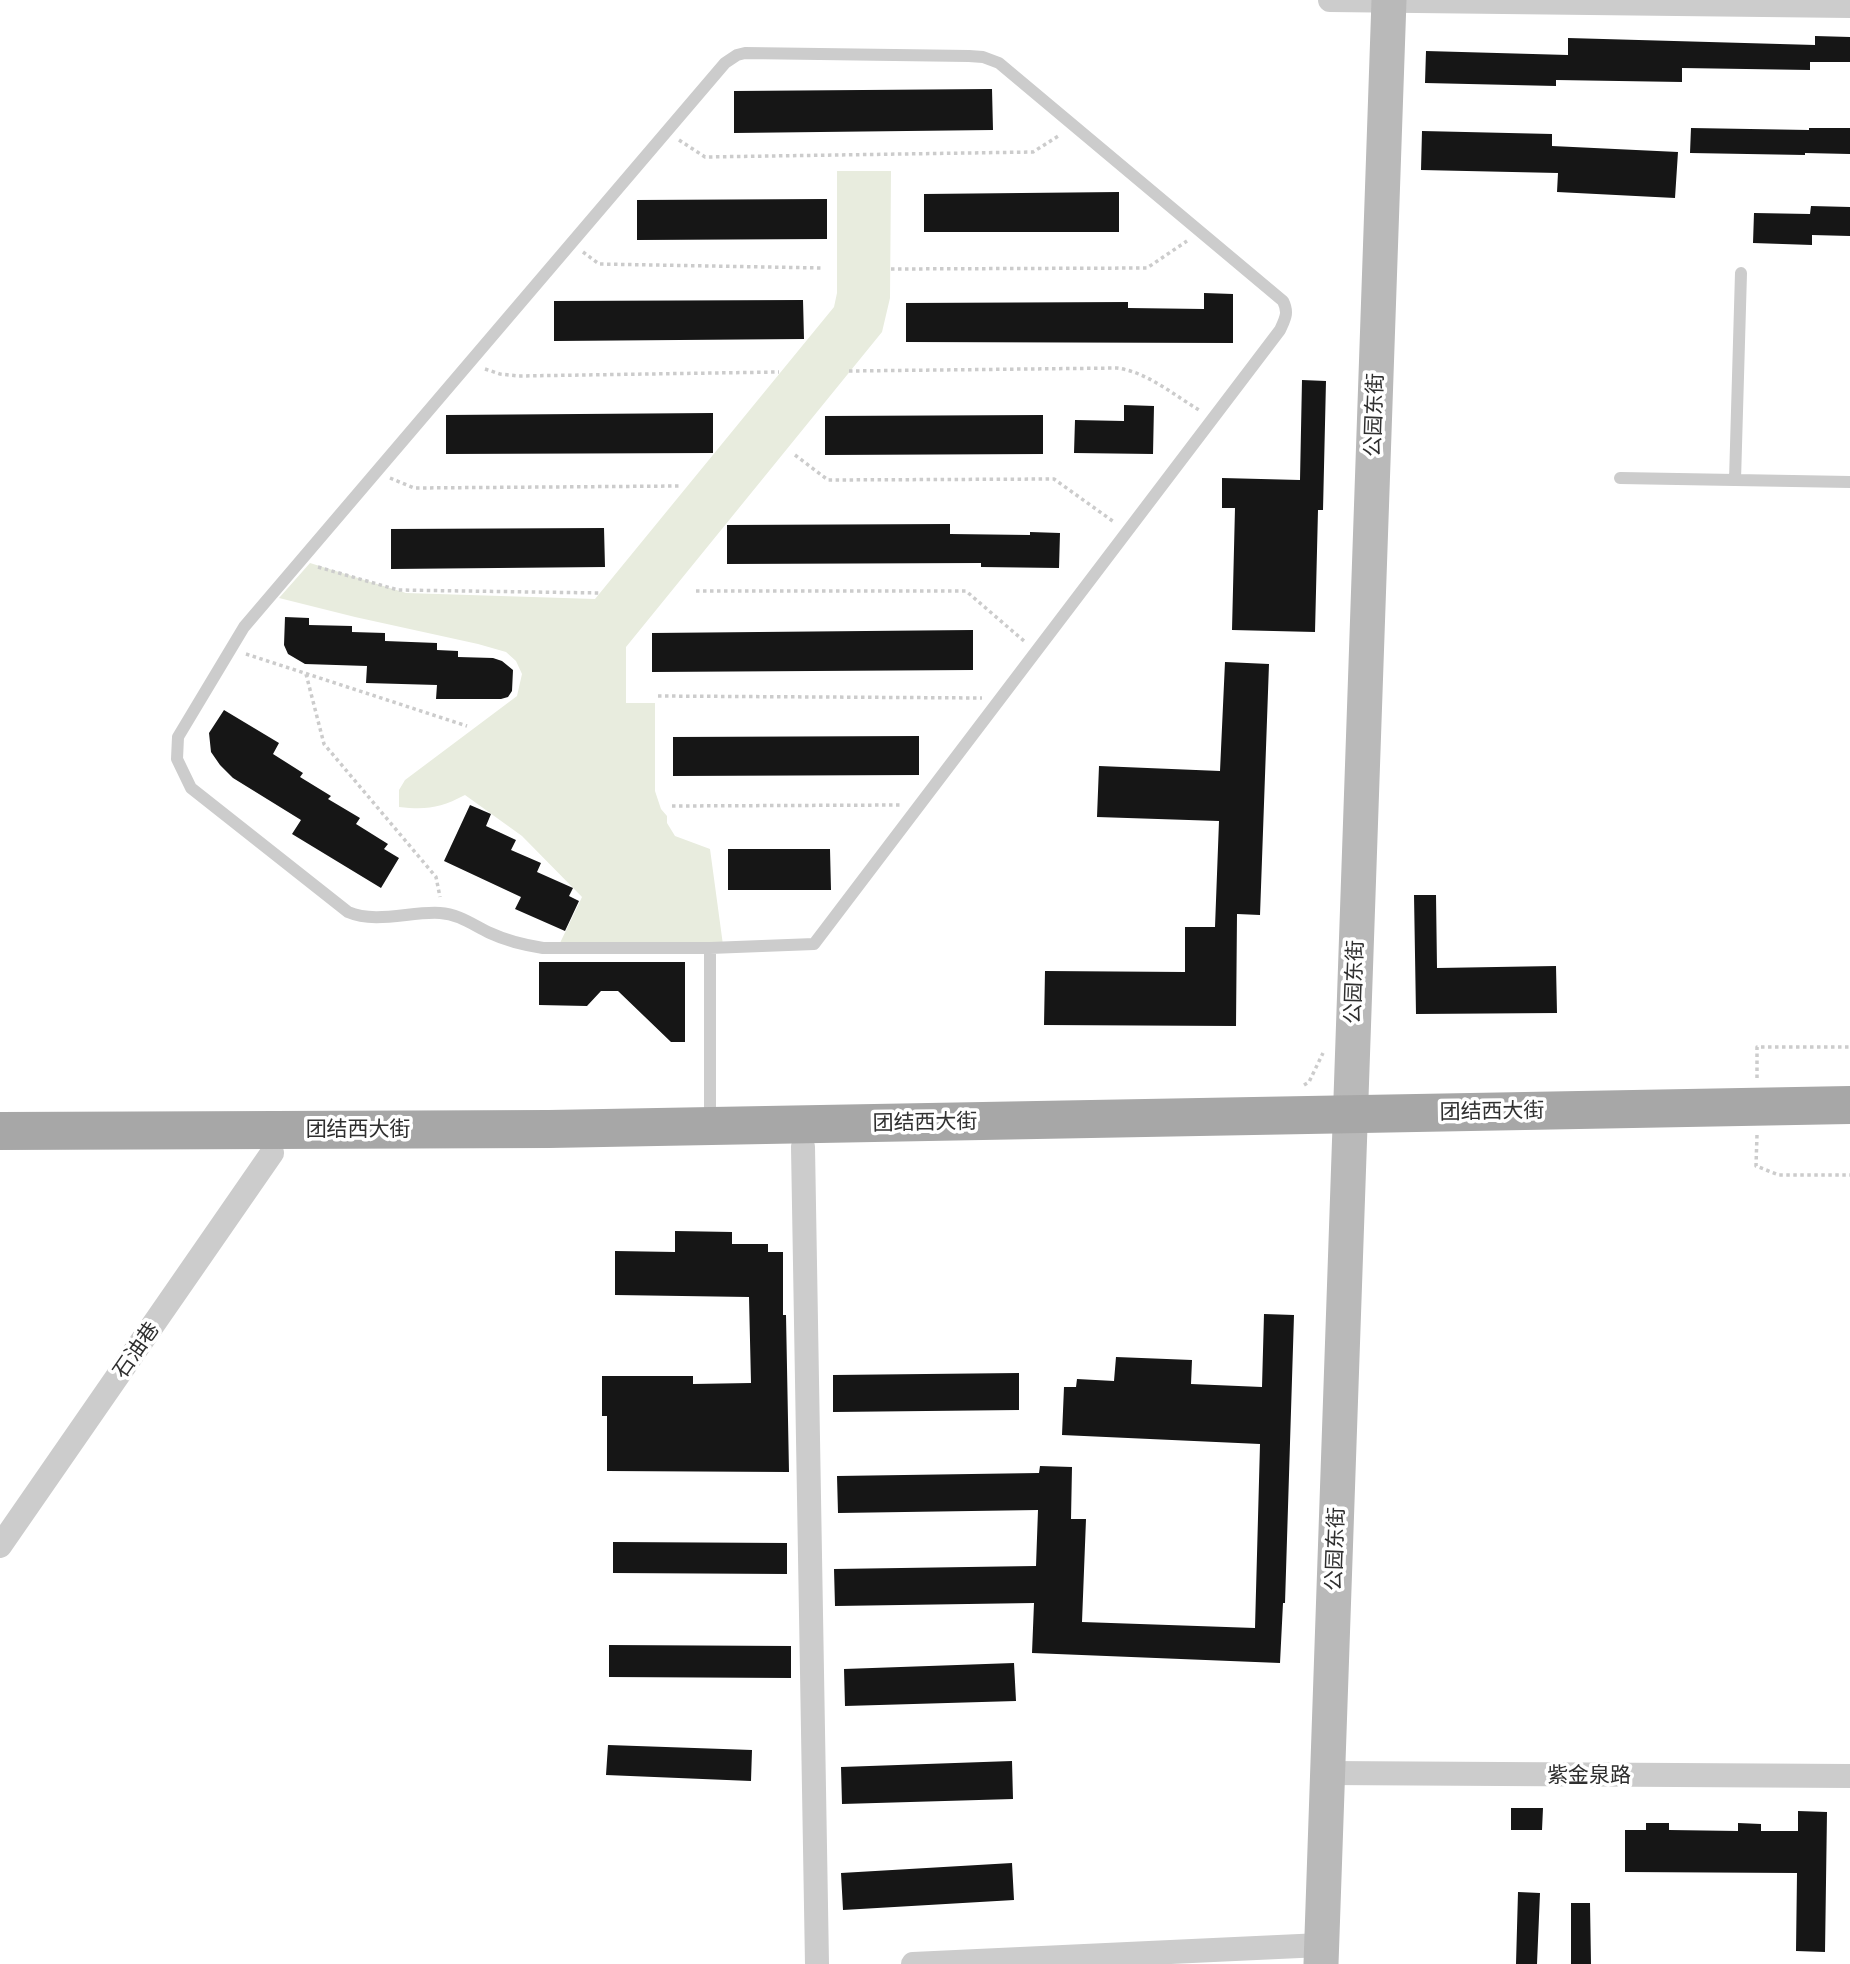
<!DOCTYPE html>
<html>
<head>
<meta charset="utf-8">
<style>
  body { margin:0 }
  canvas { display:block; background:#fff }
</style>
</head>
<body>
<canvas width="1850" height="1964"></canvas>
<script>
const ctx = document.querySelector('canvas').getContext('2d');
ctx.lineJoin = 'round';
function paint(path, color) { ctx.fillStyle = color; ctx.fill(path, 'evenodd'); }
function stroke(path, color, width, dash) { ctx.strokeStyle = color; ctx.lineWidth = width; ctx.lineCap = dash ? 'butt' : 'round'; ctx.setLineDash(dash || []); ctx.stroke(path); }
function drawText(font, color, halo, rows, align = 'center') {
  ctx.font = font + ' Commissioner,"Noto Sans SC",sans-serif'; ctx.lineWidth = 7; ctx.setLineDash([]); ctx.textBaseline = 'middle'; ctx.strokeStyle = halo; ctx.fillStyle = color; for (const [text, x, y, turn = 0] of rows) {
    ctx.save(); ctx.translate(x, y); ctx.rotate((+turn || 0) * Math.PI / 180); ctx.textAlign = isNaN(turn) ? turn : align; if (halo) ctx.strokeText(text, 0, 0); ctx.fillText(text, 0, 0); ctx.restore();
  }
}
paint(new Path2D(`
  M 837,171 L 891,171 L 890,298 L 882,332 L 626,647 L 626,703 L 655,703 L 655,791 L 661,809 L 667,816 L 667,823 L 675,836 L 710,849 L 723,945 L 560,943 L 582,897 L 522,836 L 465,795 C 440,808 427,810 399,807 L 399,790 L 405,780 L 517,696 L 522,674 L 516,661 L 506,652 L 478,644 L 355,617 L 279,598 L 310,563 L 406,593 L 595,599 L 834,307 L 837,293 Z`), '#e8ecde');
paint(new Path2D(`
  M 1815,36 L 1850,37 L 1850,62 L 1810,62 L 1810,70 L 1682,68 L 1682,82 L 1556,80 L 1556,86 L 1425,83 L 1426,51 L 1568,55 L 1568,38 L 1815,45 Z
  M 992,89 L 993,130 L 734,133 L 734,91 Z
  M 1691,128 L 1809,130 L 1809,128 L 1850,128 L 1850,154 L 1805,153 L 1805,155 L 1690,153 Z
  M 1422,131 L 1552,134 L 1552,146 L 1678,152 L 1675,198 L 1557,192 L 1558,173 L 1421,170 Z
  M 1119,192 L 1119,232 L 924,232 L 924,194 Z
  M 827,199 L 827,239 L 637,240 L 637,200 Z
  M 1811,206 L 1850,207 L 1850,236 L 1812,235 L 1812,245 L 1753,243 L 1754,213 L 1810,214 Z
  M 1204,293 L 1233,294 L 1233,343 L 906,342 L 906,303 L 1128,302 L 1128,308 L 1204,309 Z
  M 803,300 L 804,339 L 554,341 L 554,301 Z
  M 1302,380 L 1326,381 L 1323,510 L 1318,510 L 1315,632 L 1232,630 L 1235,508 L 1222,508 L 1222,478 L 1300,480 Z
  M 1124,405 L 1154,406 L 1153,454 L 1074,453 L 1075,420 L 1124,421 Z
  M 713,413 L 713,453 L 446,454 L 446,415 Z
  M 1043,415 L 1043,454 L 825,455 L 825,416 Z
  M 950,524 L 950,534 L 1030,535 L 1030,532 L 1060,533 L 1059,568 L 981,567 L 981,563 L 727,564 L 727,525 Z
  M 604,528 L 605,567 L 391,569 L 391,529 Z
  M 285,617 L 309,618 L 309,625 L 352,626 L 352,632 L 385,633 L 385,641 L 437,643 L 437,650 L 458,651 L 458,657 L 493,658 L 502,661 L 513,670 L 512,691 L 508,697 L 501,699 L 436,699 L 437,685 L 366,683 L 367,666 L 305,664 L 288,654 L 284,645 Z
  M 973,630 L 973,670 L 652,672 L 652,633 Z
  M 1225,662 L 1269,664 L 1260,915 L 1237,914 L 1236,1026 L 1044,1025 L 1045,971 L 1185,972 L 1185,927 L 1215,927 L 1219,821 L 1097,817 L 1099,766 L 1220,771 Z
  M 224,710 L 279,743 L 273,754 L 303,773 L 300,777 L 331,796 L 328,799 L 360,818 L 356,824 L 388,844 L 384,849 L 399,858 L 381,888 L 292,834 L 301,820 L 233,778 L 220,765 L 211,752 L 209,733 Z
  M 919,736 L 919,775 L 673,776 L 673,737 Z
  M 470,805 L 491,814 L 486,826 L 516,840 L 511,850 L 541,863 L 537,872 L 573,888 L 569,896 L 579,901 L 565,931 L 515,909 L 521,897 L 444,861 Z
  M 728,849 L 830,849 L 831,890 L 728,890 Z
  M 1414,895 L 1436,895 L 1437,968 L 1556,966 L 1557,1013 L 1416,1014 Z
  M 539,962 L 685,962 L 685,1042 L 671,1042 L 618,991 L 601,991 L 587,1006 L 539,1005 Z
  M 675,1231 L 732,1232 L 732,1244 L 768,1244 L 768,1252 L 783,1252 L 783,1315 L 786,1315 L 789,1472 L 607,1471 L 607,1416 L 602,1416 L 602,1376 L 693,1376 L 693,1384 L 751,1383 L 749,1297 L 615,1295 L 615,1251 L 675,1252 Z
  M 1264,1314 L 1294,1315 L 1285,1603 L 1283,1603 L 1280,1663 L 1032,1653 L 1034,1603 L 835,1606 L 834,1569 L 1036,1566 L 1038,1510 L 838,1513 L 837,1476 L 1039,1473 L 1040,1466 L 1072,1467 L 1071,1519 L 1086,1519 L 1082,1622 L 1255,1628 L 1260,1444 L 1062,1435 L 1064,1387 L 1076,1387 L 1077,1379 L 1114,1381 L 1116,1357 L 1192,1360 L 1191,1384 L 1262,1387 Z
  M 1019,1373 L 1019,1410 L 833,1412 L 833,1375 Z
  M 613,1542 L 787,1543 L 787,1574 L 613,1573 Z
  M 609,1645 L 791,1646 L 791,1678 L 609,1677 Z
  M 1014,1663 L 1016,1701 L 845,1706 L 844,1669 Z
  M 608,1745 L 752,1750 L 751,1781 L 606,1775 Z
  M 1012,1761 L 1013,1799 L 842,1804 L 841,1767 Z
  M 1511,1808 L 1543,1808 L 1542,1830 L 1511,1830 Z
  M 1798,1811 L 1827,1812 L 1825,1952 L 1796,1951 L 1797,1873 L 1625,1872 L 1625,1830 L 1646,1830 L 1646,1823 L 1669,1823 L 1669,1830 L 1738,1831 L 1738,1823 L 1761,1824 L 1761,1831 L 1798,1831 Z
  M 1012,1863 L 1014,1900 L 843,1910 L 841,1873 Z
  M 1518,1892 L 1540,1893 L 1537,1964 L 1516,1964 Z
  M 1571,1903 L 1590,1903 L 1591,1964 L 1571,1964 Z`), '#161616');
stroke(new Path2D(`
  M 679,140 L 705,157 L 1033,152 L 1060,135
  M 583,252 L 599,264 L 821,268
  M 891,269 L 1147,268 L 1187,241
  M 485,369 L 500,374 L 518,376 L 779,372
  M 849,371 L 1117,368 C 1147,372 1174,395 1199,410
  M 795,455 L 828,480 L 1054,479 L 1114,522
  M 390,478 L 414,488 L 680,486
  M 318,567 L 398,590 L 600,593
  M 696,591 L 966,591 L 1024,641
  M 246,654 L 467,726
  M 306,674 L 324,744 L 436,877 L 440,897
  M 658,696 L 982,698
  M 672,806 L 900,805
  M 1757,1078 L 1757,1047 L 1850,1047
  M 1304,1085 L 1309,1082 L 1323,1053
  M 1757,1135 L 1756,1166 L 1779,1175 L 1850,1175`), '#ccc', 3.5, [3.5, 3.5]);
stroke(new Path2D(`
  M 745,53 L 969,56 L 983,57 L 999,63 L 1283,301 C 1289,313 1285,319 1280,330 L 814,944 L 710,948 L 543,948 C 524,945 507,941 490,933 C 473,925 459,914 440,913 C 411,911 376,924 348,912 L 191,788 L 177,759 L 178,737 L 244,627 L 725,63 L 737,55 Z
  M 1620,478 L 1850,482
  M 1735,480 L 1741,273
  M 710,1123 L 710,948`), '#ccc', 12);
stroke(new Path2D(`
  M 1330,0 L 1850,6
  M 803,1147 L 817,1964
  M 0,1546 L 272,1153
  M 1327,1773 L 1850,1776
  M 913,1964 L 1321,1945`), '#ccc', 24);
stroke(new Path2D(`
  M 1321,1964 L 1389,0`), '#b9b9b9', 35);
stroke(new Path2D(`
  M 0,1131 L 549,1129 L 1850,1105`), '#a7a7a7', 38);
drawText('21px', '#2f2f2f', '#fff', [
  ["公园东街",1374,415,-88],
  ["公园东街",1354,982,-88],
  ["团结西大街",1492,1111,-1],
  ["团结西大街",925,1122,-1],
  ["团结西大街",358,1129],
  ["石油巷",136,1350,-55],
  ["公园东街",1335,1549,-88],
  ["紫金泉路",1589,1775]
]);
</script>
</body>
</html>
